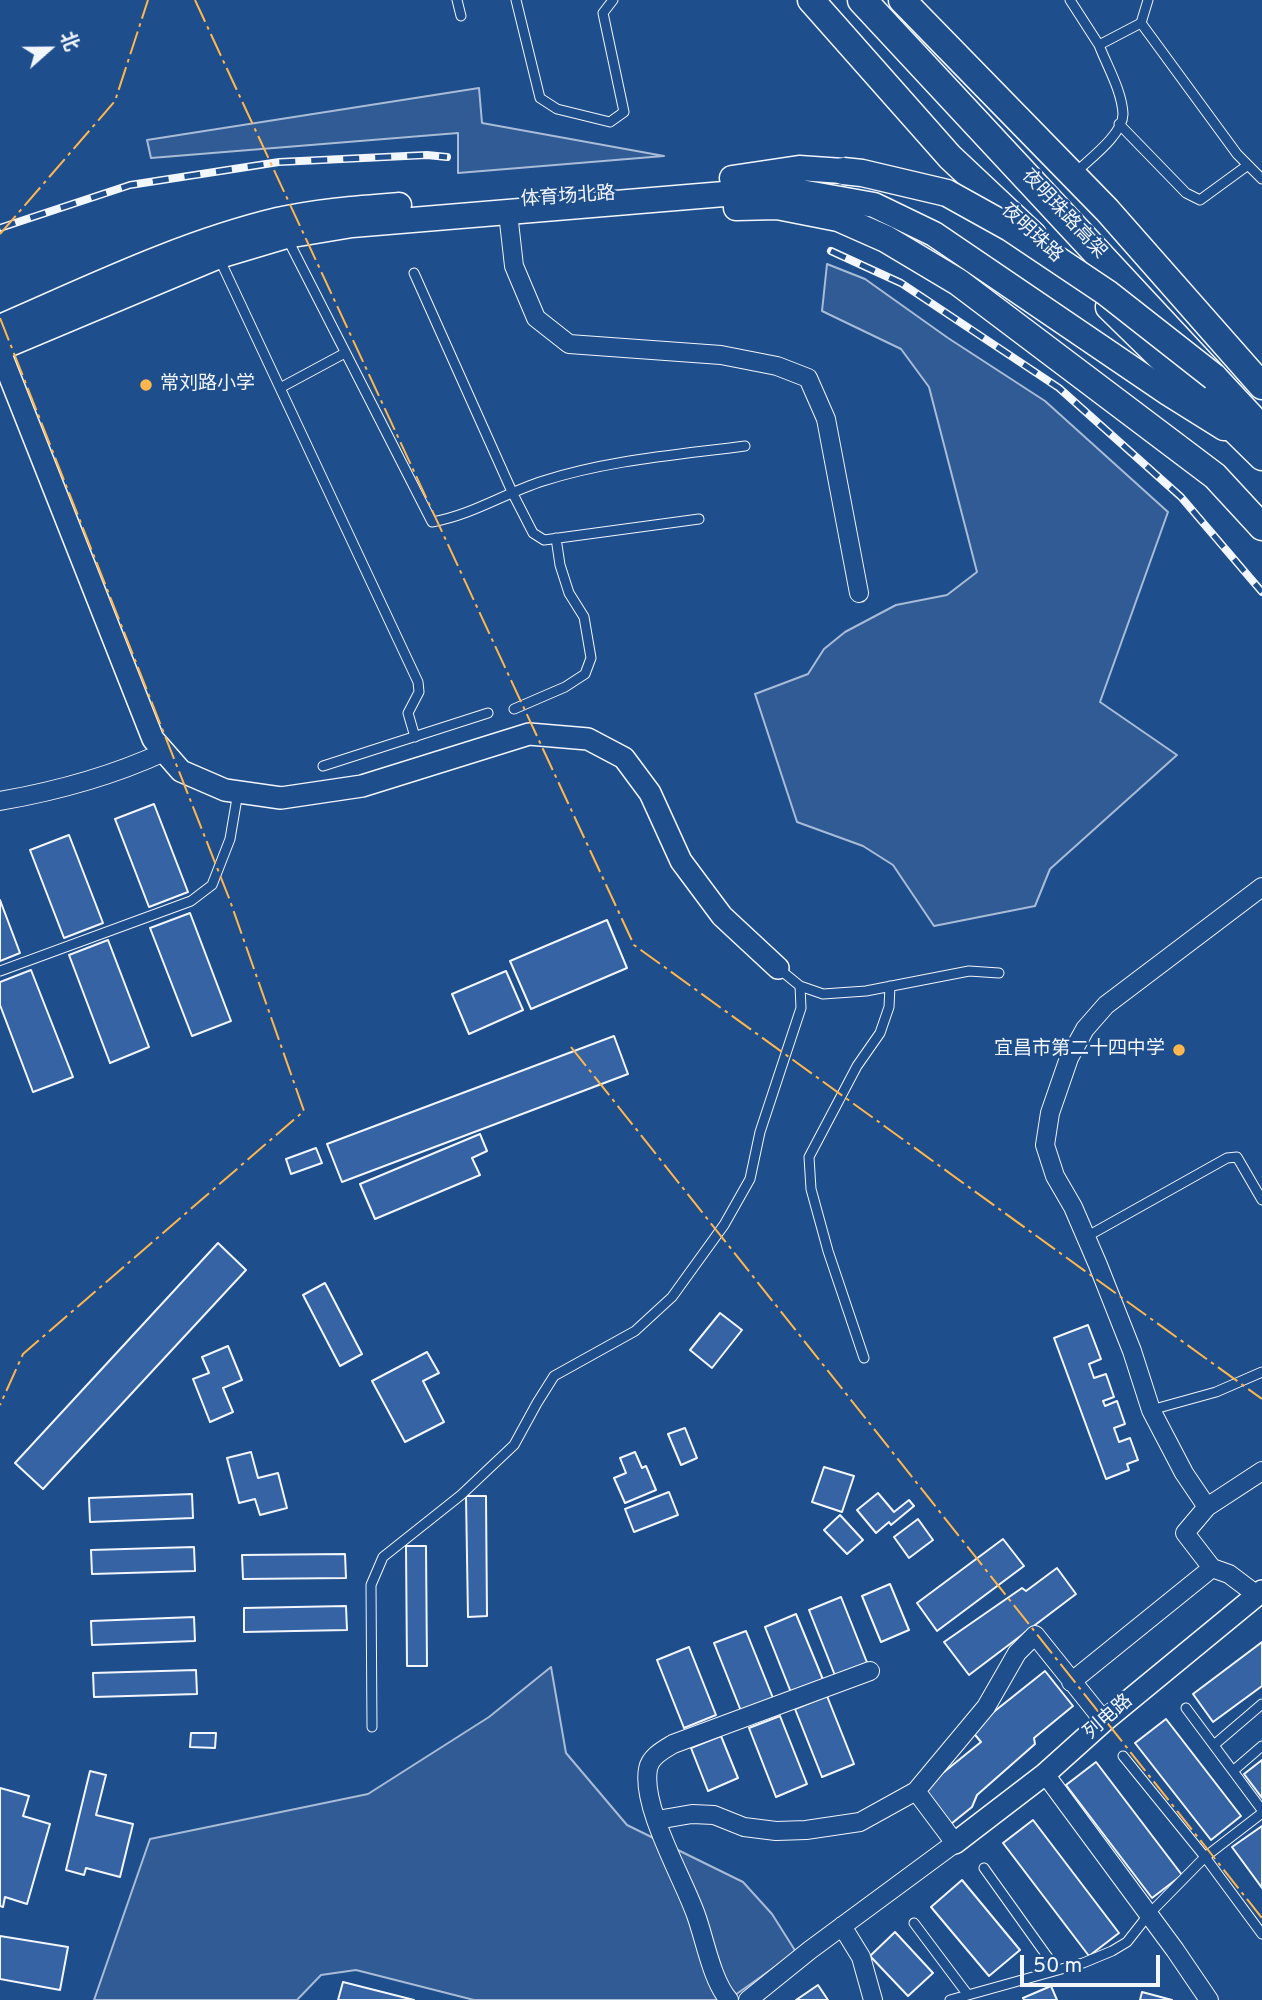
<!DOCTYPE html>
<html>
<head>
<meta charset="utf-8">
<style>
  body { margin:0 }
  #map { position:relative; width:1262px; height:2000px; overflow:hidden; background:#1f4e8c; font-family:Overpass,"Noto Sans SC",sans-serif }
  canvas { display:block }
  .north { position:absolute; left:14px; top:14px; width:70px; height:70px; -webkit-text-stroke:5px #1f4e8c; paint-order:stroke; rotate:69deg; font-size:19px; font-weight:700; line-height:28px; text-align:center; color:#f2f6ff }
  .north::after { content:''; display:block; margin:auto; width:24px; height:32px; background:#f2f6ff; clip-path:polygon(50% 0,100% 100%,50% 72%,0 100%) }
  .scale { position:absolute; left:1020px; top:1955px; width:140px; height:32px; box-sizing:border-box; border:4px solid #f2f6ff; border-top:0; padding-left:9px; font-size:21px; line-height:24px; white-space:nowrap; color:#f2f6ff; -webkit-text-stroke:5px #1f4e8c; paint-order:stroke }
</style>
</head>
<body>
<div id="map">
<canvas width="1262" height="2000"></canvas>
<div class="north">北</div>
<div class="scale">50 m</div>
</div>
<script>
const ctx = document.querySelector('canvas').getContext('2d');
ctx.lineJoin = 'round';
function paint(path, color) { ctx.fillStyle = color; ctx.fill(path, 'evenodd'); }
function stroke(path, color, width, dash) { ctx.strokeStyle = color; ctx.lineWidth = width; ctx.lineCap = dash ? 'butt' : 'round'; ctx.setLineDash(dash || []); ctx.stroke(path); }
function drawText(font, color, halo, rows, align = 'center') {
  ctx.font = font + ' Overpass,"Noto Sans SC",sans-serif'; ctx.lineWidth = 5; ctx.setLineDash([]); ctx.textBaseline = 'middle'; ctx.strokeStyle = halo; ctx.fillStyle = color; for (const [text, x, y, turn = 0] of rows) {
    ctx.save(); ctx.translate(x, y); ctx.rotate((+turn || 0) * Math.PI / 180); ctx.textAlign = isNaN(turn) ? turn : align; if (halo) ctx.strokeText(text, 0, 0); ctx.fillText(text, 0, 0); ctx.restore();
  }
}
const built = new Path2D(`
  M 479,88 L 482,123 L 664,156 L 458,173 L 458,133 L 151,158 L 147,140 Z
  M 827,264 L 865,279 L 948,338 L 1045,401 L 1168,512 L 1100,702 L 1177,755 L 1050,869 L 1035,906 L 934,926 L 893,865 L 863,846 L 797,822 L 755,694 L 808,674 L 824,649 L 845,632 L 896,605 L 947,595 L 977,572 L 929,387 L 901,349 L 822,311 Z
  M 551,1667 L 566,1753 L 627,1825 L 743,1882 L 772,1914 L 796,1952 L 728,2000 L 474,2000 L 356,1970 L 321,1975 L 297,2000 L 94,2000 L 150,1839 L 368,1794 L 489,1717 Z`);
paint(built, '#305b95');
stroke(built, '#a8bbd7', 2);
const building = new Path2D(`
  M 154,804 L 188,892 L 149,907 L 115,819 Z
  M 69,835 L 103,923 L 64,938 L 30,850 Z
  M 0,900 L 20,953 L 0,961 Z
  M 190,913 L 231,1021 L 192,1036 L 150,928 Z
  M 607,920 L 627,968 L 531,1009 L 510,961 Z
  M 108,940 L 149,1047 L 110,1063 L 69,955 Z
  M 31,970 L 73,1077 L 33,1092 L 0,1005 L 0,982 Z
  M 506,971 L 523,1010 L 469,1034 L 452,994 Z
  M 614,1036 L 628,1074 L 342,1182 L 327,1144 Z
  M 480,1134 L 487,1151 L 472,1158 L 480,1175 L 375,1219 L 360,1184 Z
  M 316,1148 L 322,1163 L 291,1174 L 286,1159 Z
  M 218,1243 L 246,1270 L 43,1489 L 15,1463 Z
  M 325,1283 L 362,1354 L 340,1366 L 303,1295 Z
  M 720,1313 L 742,1330 L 712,1368 L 690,1350 Z
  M 1088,1325 L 1101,1359 L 1089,1364 L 1094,1378 L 1106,1374 L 1114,1397 L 1103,1401 L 1105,1406 L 1117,1401 L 1125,1424 L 1114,1428 L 1119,1442 L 1130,1438 L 1138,1460 L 1127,1464 L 1129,1470 L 1106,1479 L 1054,1338 Z
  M 228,1346 L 242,1380 L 223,1388 L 233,1412 L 210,1422 L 193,1379 L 209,1373 L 202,1357 Z
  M 427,1352 L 439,1373 L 423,1381 L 444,1422 L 405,1442 L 372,1381 Z
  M 685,1428 L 697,1458 L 681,1465 L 668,1434 Z
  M 251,1452 L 258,1478 L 278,1473 L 287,1508 L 260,1515 L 255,1499 L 239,1503 L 227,1458 Z
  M 635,1452 L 642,1468 L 646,1466 L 656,1490 L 625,1503 L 614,1478 L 626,1473 L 620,1458 Z
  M 824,1467 L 854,1476 L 842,1512 L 812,1502 Z
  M 669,1492 L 678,1515 L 634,1532 L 625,1509 Z
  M 878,1493 L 894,1512 L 909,1500 L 914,1506 L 891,1525 L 889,1522 L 876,1533 L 857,1510 Z
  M 192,1494 L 193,1518 L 90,1522 L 89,1498 Z
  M 466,1496 L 486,1496 L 487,1616 L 468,1617 Z
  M 840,1515 L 863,1540 L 847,1554 L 824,1530 Z
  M 918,1519 L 933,1540 L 909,1558 L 894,1537 Z
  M 1003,1539 L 1024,1566 L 937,1631 L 917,1603 Z
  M 406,1546 L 426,1546 L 427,1666 L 407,1666 Z
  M 194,1547 L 195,1571 L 92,1574 L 91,1550 Z
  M 345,1554 L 346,1578 L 243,1579 L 242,1555 Z
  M 1057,1568 L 1076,1594 L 969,1675 L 944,1642 L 1022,1588 L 1026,1591 Z
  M 890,1584 L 909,1630 L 881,1642 L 862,1596 Z
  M 841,1597 L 868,1665 L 836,1678 L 809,1610 Z
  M 346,1606 L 347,1630 L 244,1632 L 244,1608 Z
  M 796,1614 L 824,1682 L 792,1695 L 765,1627 Z
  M 194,1617 L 195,1641 L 92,1645 L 91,1621 Z
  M 746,1631 L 773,1698 L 741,1711 L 714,1643 Z
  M 1262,1642 L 1262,1686 L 1213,1722 L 1193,1694 Z
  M 689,1647 L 716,1715 L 684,1728 L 657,1660 Z
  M 196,1670 L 197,1694 L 94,1697 L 93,1673 Z
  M 1045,1671 L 1073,1706 L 1034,1738 L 1035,1744 L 977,1795 L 972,1807 L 951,1824 L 923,1789 L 981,1742 L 971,1730 Z
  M 827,1696 L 854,1764 L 822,1777 L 795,1709 Z
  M 780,1716 L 807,1784 L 776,1797 L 749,1728 Z
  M 1166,1719 L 1241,1816 L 1211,1840 L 1135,1743 Z
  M 191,1733 L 216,1733 L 215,1748 L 190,1747 Z
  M 721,1736 L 738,1778 L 708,1791 L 691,1748 Z
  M 1262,1760 L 1262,1798 L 1244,1774 Z
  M 1096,1762 L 1182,1875 L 1152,1898 L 1066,1785 Z
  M 90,1771 L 106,1775 L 96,1815 L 133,1824 L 120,1877 L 86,1868 L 84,1875 L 66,1870 Z
  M 0,1788 L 29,1796 L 23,1816 L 50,1824 L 27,1904 L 5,1897 L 3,1907 L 0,1906 Z
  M 1033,1820 L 1119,1933 L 1089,1956 L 1003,1843 Z
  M 1262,1826 L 1262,1888 L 1232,1847 Z
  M 962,1880 L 1020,1950 L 989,1976 L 931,1907 Z
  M 895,1932 L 933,1973 L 908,1996 L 870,1956 Z
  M 0,1936 L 68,1947 L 60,1990 L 0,1979 Z
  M 343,1982 L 414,2000 L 338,2000 Z
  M 818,1985 L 828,2000 L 796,2000 Z
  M 1051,1986 L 1057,2000 L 1024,2000 L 1023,1998 Z
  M 1142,1992 L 1172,2000 L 1140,2000 Z`);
paint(building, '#3563a3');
stroke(building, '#f2f6ff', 2);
const service = new Path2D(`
  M 457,0 L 461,16
  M 516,0 L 540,98 L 557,109 L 610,122 L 624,112 L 603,13 L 613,0
  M 1070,0 L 1099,45 L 1141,23 L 1148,0
  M 1141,23 L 1237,154 L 1262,179
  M 1119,124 L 1186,193 L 1200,200 L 1248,165
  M 1074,174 C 1088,160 1123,135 1123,114 C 1122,91 1107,66 1099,45
  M 287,238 L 432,522 C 472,515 505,493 543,481 C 608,460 677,455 745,446
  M 219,258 L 418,682 L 419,692 L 408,713 L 415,737
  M 414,273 L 513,494 L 533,533 L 544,540 L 699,519
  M 280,388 L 345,353
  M 514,709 L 565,687 L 585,674 L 591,658 L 584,617 L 569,593 L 560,565 L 556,538
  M 323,766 L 488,713
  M 0,971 L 191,901 L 212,885 L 230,839 L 238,792
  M 800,986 L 823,994 L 866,991 L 969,971 L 999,973
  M 1086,1237 L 1227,1158 L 1237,1157 L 1262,1200
  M 864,1358 L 828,1251 L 811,1189 L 809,1157 L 857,1066 L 880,1033 L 889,1007 L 890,986
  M 1151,1410 L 1216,1392 L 1262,1372
  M 1186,1708 L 1262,1810
  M 372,1727 L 371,1585 L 383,1557 L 461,1495 L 514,1445 L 537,1403 L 554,1376 L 635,1331 L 672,1297 L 724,1225 L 750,1179 L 760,1132 L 801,1008 L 800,986 L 778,968
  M 1214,1745 L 1262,1704
  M 1123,1756 L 1205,1857 L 1262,1934
  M 1233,1771 L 1262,1746
  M 984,1868 L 1057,1970
  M 914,1923 L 968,1995
  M 950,2000 L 1083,1963 L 1112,1951 L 1127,1942 L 1149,1914 L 1205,1857 L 1262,1813`);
const minor = new Path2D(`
  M 508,213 L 514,266 L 536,318 L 569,344 L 721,355 L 777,366 L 808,378 L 826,419 L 859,593
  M 0,801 C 57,791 112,776 164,752
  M 1207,1507 L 1184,1473 L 1151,1410 L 1132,1351 L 1098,1265 L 1073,1207 L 1055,1176 L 1045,1145 L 1050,1113 L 1069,1058 L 1085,1029 L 1106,1005 L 1262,887
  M 1257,1595 L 1229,1574 L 1212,1568 L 1185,1533 L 1207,1507 L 1262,1471
  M 1071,1682 L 1212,1568
  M 1045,1774 L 1175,1950 L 1209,2000
  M 657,1820 L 692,1814 L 714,1815 L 744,1827 L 776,1831 L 806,1830 L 860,1822 L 916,1791 L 986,1707 L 1017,1653 L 1035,1635 L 1104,1721
  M 842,1926 L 861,1957 L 873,2000
  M 729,2000 C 712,1981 705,1940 696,1915 C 683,1878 641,1807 648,1769 C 650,1757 663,1750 673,1744 L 870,1671
  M 748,2000 L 810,1950 L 955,1843 L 916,1791`);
const tertiary = new Path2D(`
  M 0,352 L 153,739 L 181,771 L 225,790 L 281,798 L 362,786 L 529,734 L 588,739 L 624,758 L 650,793 L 681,861 L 722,916 L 778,968
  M 955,1843 L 1045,1774 L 1104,1721 L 1262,1591`);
const secondary = new Path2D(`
  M 732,178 L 799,168 L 843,171
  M 736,208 L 777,207 L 843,220
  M 0,327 C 90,288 182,243 278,220 C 318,211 359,208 399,205
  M 0,348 L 219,256 L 286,236 L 352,225 L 784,189 L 874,205 L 934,234 L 1168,393 L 1224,428`);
const primary = new Path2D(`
  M 811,0 L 950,157 L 1033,235
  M 902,0 L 1107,210 L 1262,386
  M 843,220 L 886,239 L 958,282 L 1215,476 L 1262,527
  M 1109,307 L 1262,457`);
const trunk = new Path2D(`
  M 862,0 L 1262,430`);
stroke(service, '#f2f6ff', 11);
stroke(minor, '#f2f6ff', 20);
stroke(tertiary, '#f2f6ff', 24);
stroke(secondary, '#f2f6ff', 27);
stroke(primary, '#f2f6ff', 29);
stroke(trunk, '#f2f6ff', 31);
stroke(service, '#1f4e8c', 9);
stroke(minor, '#1f4e8c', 18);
stroke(tertiary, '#1f4e8c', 21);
stroke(secondary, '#1f4e8c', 24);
stroke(primary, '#1f4e8c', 26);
stroke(trunk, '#1f4e8c', 28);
const rail = new Path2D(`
  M 0,228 L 130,185 L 279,162 L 427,155 L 447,157
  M 831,251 L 901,283 L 1059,388 L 1181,497 L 1262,592`);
stroke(rail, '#f2f6ff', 8);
stroke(rail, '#1f4e8c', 5, [16]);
const primaryBridge = new Path2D(`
  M 843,171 L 862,173 L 947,193 L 1010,228 L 1107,293 L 1214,377`);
stroke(primaryBridge, '#f2f6ff', 29, []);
stroke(primaryBridge, '#1f4e8c', 26);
stroke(new Path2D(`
  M 195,0 L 634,945 L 1262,1399
  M 0,234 L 115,101 L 148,0
  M 0,318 L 229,898 L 304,1111 L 23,1354 L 0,1405
  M 571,1047 L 1262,1918`), '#ffb74d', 2, [24, 5, 3.5, 5]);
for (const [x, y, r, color] of [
  [146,385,7,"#ffb74d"],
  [1179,1050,7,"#ffb74d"]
]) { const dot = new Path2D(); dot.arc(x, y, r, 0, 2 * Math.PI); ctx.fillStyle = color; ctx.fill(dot); stroke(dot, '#1f4e8c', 2.5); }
drawText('19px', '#f2f6ff', '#1f4e8c', [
  ["体育场北路",568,198,-4],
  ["夜明珠路高架",1063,215,47],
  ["夜明珠路",1031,234,43],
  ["列电路",1109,1718,-41]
]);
drawText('19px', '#f2f6ff', '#1f4e8c', [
  ["常刘路小学",160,385],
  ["宜昌市第二十四中学",1165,1050,"right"]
], 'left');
</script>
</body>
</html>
